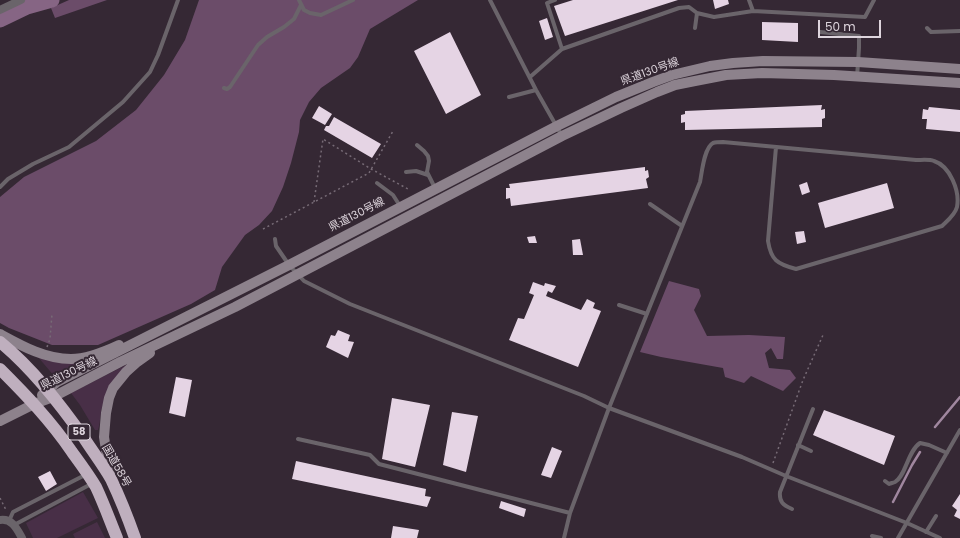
<!DOCTYPE html>
<html>
<head>
<meta charset="utf-8">
<style>
  body { margin:0 }
  #map { position:relative; width:960px; height:538px; overflow:hidden; background:#352834; font-family:Poppins,sans-serif }
  canvas { display:block }
  .scale { position:absolute; left:818px; top:20px; width:63px; height:18px; box-sizing:border-box; border:2px solid #ded5dd; border-top:0; padding-left:5px; font-size:12px; line-height:14px; white-space:nowrap; color:#ded5dd; -webkit-text-stroke:3px #352834; paint-order:stroke }
</style>
</head>
<body>
<div id="map">
<canvas width="960" height="538"></canvas>
<div class="scale">50 m</div>
</div>
<script>
const ctx = document.querySelector('canvas').getContext('2d');
ctx.lineJoin = 'round';
function paint(path, color) { ctx.fillStyle = color; ctx.fill(path, 'evenodd'); }
function stroke(path, color, width, dash) { ctx.strokeStyle = color; ctx.lineWidth = width; ctx.lineCap = dash ? 'butt' : 'round'; ctx.setLineDash(dash || []); ctx.stroke(path); }
function drawText(font, color, halo, rows, align = 'center') {
  ctx.font = font + ' Poppins,"Noto Sans JP",sans-serif'; ctx.lineWidth = 4; ctx.setLineDash([]); ctx.textBaseline = 'middle'; ctx.strokeStyle = halo; ctx.fillStyle = color; for (const [text, x, y, turn = 0] of rows) {
    ctx.save(); ctx.translate(x, y); ctx.rotate((+turn || 0) * Math.PI / 180); ctx.textAlign = isNaN(turn) ? turn : align; if (halo) ctx.strokeText(text, 0, 0); ctx.fillText(text, 0, 0); ctx.restore();
  }
}
paint(new Path2D(`
  M 38,357 L 87,360 L 82,363 L 55,377 Z
  M 126,365 L 126,367 C 116,381 105,394 101,411 C 100,418 100,424 98,430 L 95,430 L 80,405 L 71,393 Z
  M 83,492 L 98,518 L 57,538 L 33,538 L 26,523 Z
  M 97,522 L 105,538 L 75,538 L 73,534 Z`), '#482f47');
paint(new Path2D(`
  M 69,0 L 107,0 L 55,18 L 51,8 Z
  M 199,0 L 418,0 L 370,29 L 358,57 L 350,68 L 321,88 L 309,102 L 300,120 L 299,132 L 291,163 L 283,187 L 272,211 L 259,225 L 245,235 L 222,267 L 215,290 L 191,304 L 98,345 L 52,345 L 9,328 L 0,323 L 0,197 L 24,177 L 96,141 L 136,110 L 164,75 L 185,40 Z
  M 669,281 L 699,289 L 701,296 L 694,310 L 707,336 L 749,335 L 785,337 L 783,359 L 777,359 L 771,348 L 765,353 L 769,368 L 790,370 L 796,378 L 783,391 L 751,376 L 744,383 L 725,377 L 723,368 L 661,357 L 640,352 Z`), '#6b4c69');
stroke(new Path2D(`
  M 935,427 L 960,397
  M 893,502 L 912,465 L 920,452`), '#a0879f', 2.5);
stroke(new Path2D(`
  M 0,20 L 27,7 L 52,0`), '#866584', 15);
paint(new Path2D(`
  M 573,0 L 678,0 L 565,36 L 554,6 Z
  M 713,0 L 728,0 L 729,4 L 715,9 Z
  M 547,18 L 553,37 L 545,40 L 539,21 Z
  M 762,22 L 798,23 L 798,42 L 762,40 Z
  M 450,32 L 481,95 L 446,114 L 414,51 Z
  M 822,105 L 821,110 L 825,109 L 825,118 L 822,119 L 822,127 L 685,130 L 685,122 L 681,123 L 681,115 L 685,114 L 685,111 Z
  M 319,106 L 332,114 L 325,125 L 312,118 Z
  M 929,107 L 960,110 L 960,132 L 926,129 L 927,119 L 922,119 L 923,109 L 928,110 Z
  M 334,117 L 381,144 L 372,158 L 324,130 L 326,126 L 329,126 Z
  M 645,167 L 645,171 L 648,170 L 649,177 L 646,179 L 648,188 L 511,206 L 510,198 L 506,199 L 506,188 L 510,188 L 509,184 Z
  M 807,182 L 810,192 L 802,195 L 799,185 Z
  M 887,183 L 894,208 L 825,228 L 818,203 Z
  M 804,231 L 806,242 L 797,244 L 795,232 Z
  M 535,236 L 537,243 L 529,243 L 527,237 Z
  M 580,239 L 583,255 L 573,255 L 572,240 Z
  M 533,282 L 544,286 L 545,283 L 556,286 L 552,293 L 548,291 L 546,296 L 581,310 L 587,299 L 595,303 L 593,308 L 601,311 L 578,367 L 509,340 L 518,318 L 524,319 L 534,295 L 529,293 Z
  M 338,330 L 350,335 L 348,341 L 354,342 L 348,358 L 326,347 L 331,335 L 335,336 Z
  M 176,377 L 192,380 L 185,417 L 169,413 Z
  M 392,398 L 430,405 L 415,467 L 382,459 Z
  M 824,410 L 895,436 L 884,465 L 813,435 Z
  M 452,412 L 478,416 L 466,472 L 443,465 Z
  M 552,447 L 562,451 L 551,478 L 541,475 Z
  M 296,461 L 426,489 L 425,496 L 431,497 L 427,507 L 292,479 Z
  M 50,471 L 57,484 L 46,491 L 38,477 Z
  M 960,494 L 960,519 L 954,516 L 957,510 L 952,506 Z
  M 501,501 L 526,509 L 524,517 L 499,508 Z
  M 393,526 L 419,530 L 417,538 L 391,538 Z`), '#e5d4e4');
stroke(new Path2D(`
  M 314,202 L 323,139 L 371,169 L 408,189
  M 263,229 L 369,173 L 393,131
  M 47,347 L 50,339 L 52,314
  M 773,463 L 803,380 L 823,335
  M 0,498 L 6,510`), '#776b76', 1.5, [2, 3]);
stroke(new Path2D(`
  M 299,0 L 304,10 L 310,13 L 321,15 L 353,0
  M 490,0 L 536,90 L 562,136
  M 555,0 L 547,3 L 562,49
  M 749,0 L 753,11
  M 697,13 L 714,17 L 753,11 L 865,17 L 874,0
  M 927,28 L 931,32 L 960,31
  M 820,32 L 859,36 L 859,48 L 857,77
  M 530,77 L 562,49 L 679,8 L 689,7 L 697,13 L 695,28
  M 224,88 L 227,89 L 230,87 L 258,45 L 267,37 L 284,27 L 294,19 L 301,5
  M 509,97 L 536,90
  M 417,145 L 424,151 L 428,156 L 429,161 L 427,172 L 435,188
  M 406,172 L 416,171 L 428,175
  M 377,183 L 393,195 L 400,206
  M 0,187 L 8,179 L 33,164 L 69,147 L 123,102 L 150,72 L 158,55 L 178,0
  M 650,204 L 682,226
  M 275,239 L 276,246 L 289,265 L 304,281 L 350,304 L 584,396 L 609,408 L 742,457 L 786,476 L 907,523 L 940,538
  M 619,305 L 647,314
  M 298,439 L 370,455 L 379,464 L 570,513
  M 798,445 L 811,451
  M 885,481 L 889,484 C 891,483 893,483 895,482 C 906,476 907,452 920,443 L 929,445 L 947,453
  M 792,509 C 783,505 779,502 780,492 L 813,409
  M 9,521 L 13,512 L 85,475
  M 14,525 L 93,483
  M 926,532 L 936,516
  M 872,536 L 881,538
  M 564,538 L 570,513 L 609,408 L 700,182 C 702,172 704,148 713,143 C 716,142 720,142 723,142 L 916,160 C 922,160 929,159 934,161 C 950,166 960,191 957,207 C 955,215 947,221 942,226 L 796,269 C 777,264 771,260 768,241 L 776,147
  M 898,538 L 960,430`), '#6a646a', 4);
stroke(new Path2D(`
  M 0,10 L 21,0
  M 0,520 C 12,518 17,529 22,538`), '#6a646a', 8);
stroke(new Path2D(`
  M 0,334 C 22,346 45,359 71,359 C 85,359 106,351 119,345
  M 42,395 L 57,382 L 289,265 L 557,126 L 616,97 L 653,82 L 672,75 L 710,66 L 733,63 L 763,61 L 858,62 L 960,69
  M 0,421 L 34,404 L 53,397 L 120,362 L 235,307 L 562,136 L 621,108 L 657,92 L 675,85 L 695,81 L 726,75 L 762,73 L 834,75 L 960,83
  M 110,475 L 104,437 L 106,413 L 109,398 L 113,388 L 126,372 L 136,363 L 150,353`), '#8d828c', 10);
stroke(new Path2D(`
  M 0,342 C 33,369 60,404 84,438 C 93,452 103,465 111,479 C 120,498 128,518 135,538
  M 0,369 C 26,395 51,421 72,452 C 80,463 89,475 96,487 C 104,504 110,521 117,538`), '#bfafbe', 12);
for (const [x, y, w] of [
  [79,432,22]
]) { const box = new Path2D(); box.roundRect(x - w / 2, y - 8, w, 16, 3); ctx.fillStyle = '#352834'; ctx.fill(box); stroke(box, '#ded5dd', 1); }
drawText('bold 10px', '#ded5dd', null, [
  ["58",79,432]
]);
drawText('11px', '#ded5dd', '#352834', [
  ["県道130号線",650,72,-20],
  ["県道130号線",357,215,-27],
  ["県道130号線",69,374,-26],
  ["国道58号",116,466,60]
]);
</script>
</body>
</html>
